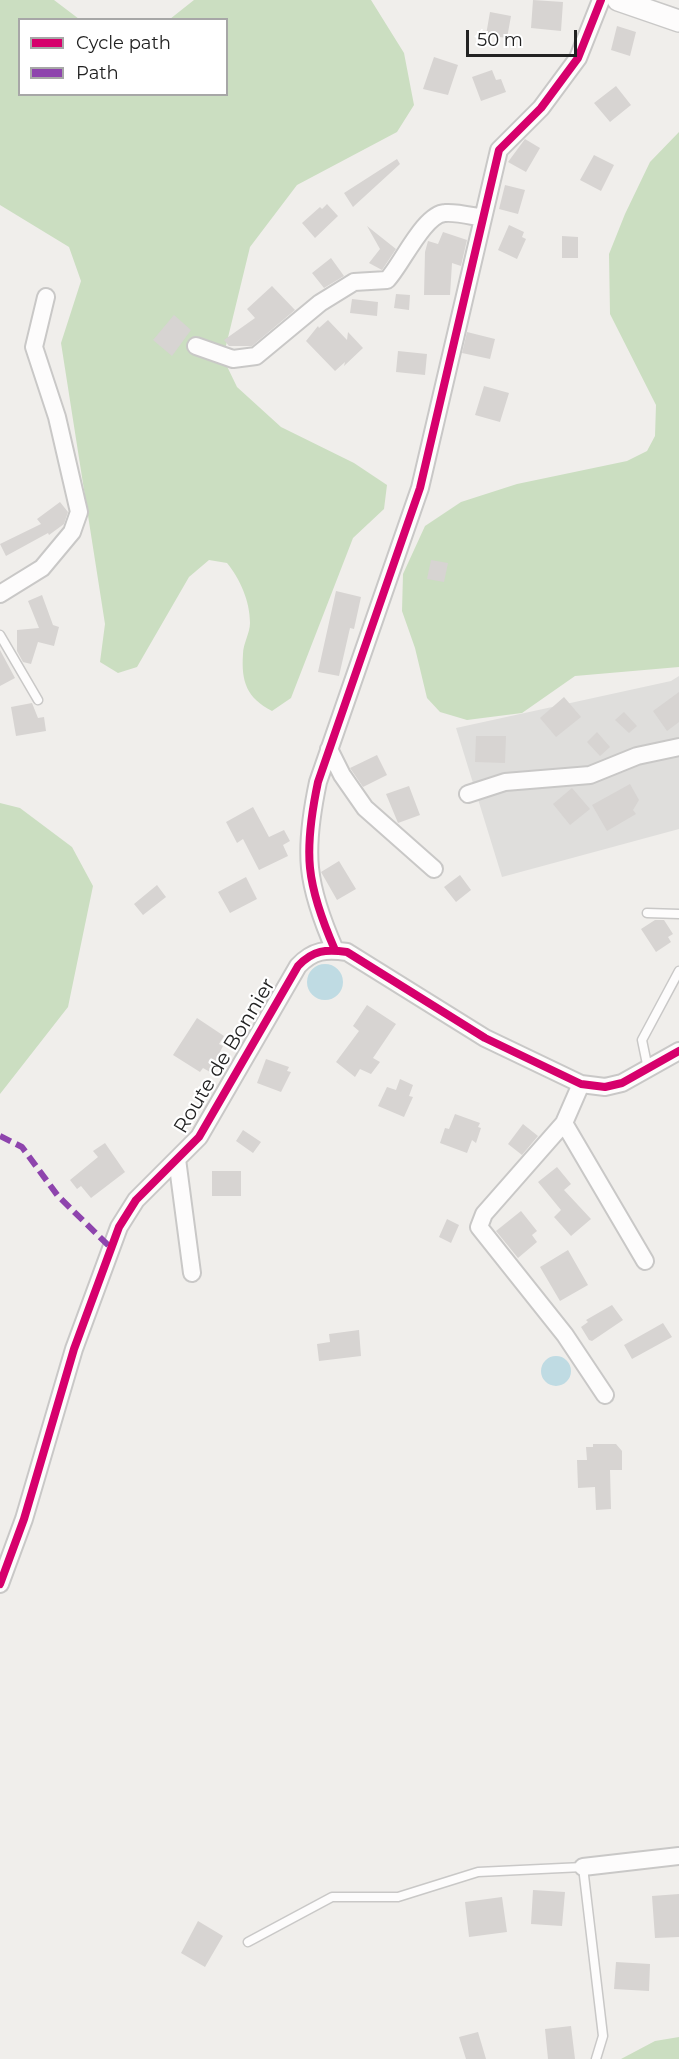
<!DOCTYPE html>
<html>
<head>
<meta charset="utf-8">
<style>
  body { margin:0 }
  #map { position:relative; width:679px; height:2059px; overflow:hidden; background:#f0eeeb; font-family:Montserrat,sans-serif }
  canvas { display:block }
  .legend { position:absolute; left:18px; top:18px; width:210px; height:78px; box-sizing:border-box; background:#fff; border:2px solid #a7a7a7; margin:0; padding:8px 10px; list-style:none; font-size:18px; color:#222 }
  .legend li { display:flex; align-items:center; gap:12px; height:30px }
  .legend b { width:30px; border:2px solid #a7a7a7 }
  .scale { position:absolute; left:466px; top:30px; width:111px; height:27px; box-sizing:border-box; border:3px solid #222; border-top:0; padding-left:8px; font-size:18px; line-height:21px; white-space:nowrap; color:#222; -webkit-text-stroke:4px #fff; paint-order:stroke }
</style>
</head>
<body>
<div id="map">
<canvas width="679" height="2059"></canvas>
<ul class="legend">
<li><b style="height:8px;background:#d6006c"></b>Cycle path</li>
<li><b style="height:8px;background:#8e44ad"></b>Path</li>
</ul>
<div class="scale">50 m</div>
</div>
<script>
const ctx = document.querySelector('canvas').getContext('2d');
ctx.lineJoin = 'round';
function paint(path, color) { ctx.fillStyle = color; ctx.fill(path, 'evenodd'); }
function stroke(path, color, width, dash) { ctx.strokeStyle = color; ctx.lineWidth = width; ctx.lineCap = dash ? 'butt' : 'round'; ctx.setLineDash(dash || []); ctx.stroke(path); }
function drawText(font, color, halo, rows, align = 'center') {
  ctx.font = font + ' Montserrat,sans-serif'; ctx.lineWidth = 4.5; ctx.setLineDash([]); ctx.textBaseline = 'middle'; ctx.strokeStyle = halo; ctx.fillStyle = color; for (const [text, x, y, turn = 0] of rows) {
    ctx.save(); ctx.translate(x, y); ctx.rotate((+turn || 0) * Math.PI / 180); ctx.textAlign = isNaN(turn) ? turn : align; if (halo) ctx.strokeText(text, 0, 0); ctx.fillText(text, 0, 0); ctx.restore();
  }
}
paint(new Path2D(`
  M 679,676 L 679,829 L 502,877 L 456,728 L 671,681 Z`), '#dfdedc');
paint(new Path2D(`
  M 0,0 L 54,0 L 79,19 L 20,20 L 20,94 L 226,94 L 226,20 L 170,19 L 194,0 L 371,0 L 404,53 L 414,105 L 397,132 L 297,185 L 250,247 L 223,358 L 237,387 L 281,427 L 354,463 L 387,485 L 384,509 L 353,538 L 291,698 L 272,711 C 247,698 241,682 243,654 C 243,644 250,633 250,623 C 250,601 240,579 227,563 L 209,560 L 189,577 L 137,667 L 118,673 L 100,662 L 105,624 L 61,343 L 81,281 L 69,247 L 0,205 Z
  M 679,132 L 679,667 L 575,676 L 522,713 L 467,720 L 440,712 L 427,698 L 415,648 L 402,611 L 403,574 L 425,526 L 461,502 L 517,484 L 627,461 L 647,451 L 655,436 L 656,405 L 610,314 L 609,254 L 625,214 L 650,162 Z
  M 0,803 L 20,808 L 72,847 L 93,886 L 68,1007 L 0,1094 Z
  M 679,2037 L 679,2059 L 621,2059 L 655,2041 Z`), '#cbdec1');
paint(new Path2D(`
  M307 982a18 18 0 1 1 36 0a18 18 0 1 1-36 0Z
  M541 1371a15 15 0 1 1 30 0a15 15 0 1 1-30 0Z`), '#bfdbe3');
paint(new Path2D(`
  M 533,0 L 563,2 L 561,31 L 531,28 Z
  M 490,12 L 511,16 L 507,38 L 486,35 Z
  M 617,26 L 636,32 L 630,56 L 611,50 Z
  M 434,57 L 458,65 L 448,95 L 423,89 Z
  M 492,70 L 496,80 L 501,79 L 506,92 L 481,101 L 472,77 Z
  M 616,86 L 631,105 L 610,122 L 594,103 Z
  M 525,139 L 540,148 L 526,172 L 508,162 Z
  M 594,155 L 614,165 L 601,191 L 580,180 Z
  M 397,159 L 400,164 L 353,207 L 344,193 Z
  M 505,185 L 525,190 L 518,214 L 499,209 Z
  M 327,204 L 338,216 L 315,238 L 302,223 L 320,207 L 322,209 Z
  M 509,225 L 524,232 L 522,237 L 526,239 L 517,259 L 498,250 Z
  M 367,226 L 396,249 L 382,270 L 369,263 L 380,249 Z
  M 443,232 L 467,240 L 461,266 L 452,263 L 450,295 L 424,295 L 425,252 L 428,241 L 438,244 Z
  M 562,236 L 578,237 L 578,258 L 562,258 Z
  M 331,258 L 344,276 L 324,288 L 312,273 Z
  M 272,286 L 295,310 L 252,346 L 229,346 L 224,340 L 255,318 L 247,309 Z
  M 396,294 L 410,295 L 409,310 L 394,308 Z
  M 352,299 L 378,302 L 377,316 L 350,313 Z
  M 174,315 L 191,330 L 172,356 L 153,340 Z
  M 328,320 L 347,340 L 348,332 L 363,348 L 344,366 L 345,362 L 335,371 L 306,341 L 318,326 L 319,328 Z
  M 467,332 L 495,339 L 490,359 L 462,353 Z
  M 398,351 L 427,354 L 425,375 L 396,372 Z
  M 484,386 L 509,393 L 500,422 L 475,415 Z
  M 60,502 L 68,512 L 64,524 L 49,535 L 48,533 L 6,556 L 0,544 L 41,524 L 37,519 Z
  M 431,560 L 448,563 L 444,582 L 427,579 Z
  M 336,591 L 361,597 L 354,629 L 350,628 L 339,676 L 318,672 Z
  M 42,595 L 53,625 L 59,627 L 54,646 L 38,642 L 31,664 L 23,662 L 17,651 L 17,630 L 39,628 L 28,601 Z
  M 0,650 L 15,678 L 0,686 Z
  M 679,692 L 679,722 L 667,731 L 653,711 Z
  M 564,697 L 581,717 L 556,737 L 540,718 Z
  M 32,703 L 38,718 L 44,717 L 46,731 L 16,736 L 11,707 Z
  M 624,712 L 637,726 L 629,733 L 615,720 Z
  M 597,732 L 610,747 L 600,756 L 587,742 Z
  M 476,736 L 506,736 L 505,763 L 475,762 Z
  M 377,755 L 387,775 L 363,787 L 350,768 Z
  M 630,784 L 639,800 L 633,810 L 636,814 L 607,831 L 592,805 Z
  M 409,786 L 420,815 L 398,823 L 386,794 Z
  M 572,788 L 590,809 L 570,825 L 553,804 Z
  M 253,807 L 269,837 L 284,830 L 290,841 L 283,845 L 288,856 L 259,870 L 243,839 L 237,843 L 226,822 Z
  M 339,861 L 356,889 L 337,900 L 321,872 Z
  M 460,875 L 471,890 L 456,902 L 444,887 Z
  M 246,877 L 257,899 L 230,913 L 218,892 Z
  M 157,885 L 166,897 L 143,915 L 134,904 Z
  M 655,920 L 664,920 L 673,934 L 668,937 L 671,942 L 656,952 L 641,929 Z
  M 367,1005 L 396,1024 L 373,1058 L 380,1062 L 371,1074 L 360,1069 L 355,1077 L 336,1062 L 359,1031 L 353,1026 Z
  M 197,1018 L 224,1036 L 219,1044 L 223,1046 L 210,1072 L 203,1068 L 200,1072 L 173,1055 Z
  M 266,1059 L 289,1067 L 287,1071 L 291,1072 L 281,1092 L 257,1083 Z
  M 400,1079 L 413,1085 L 409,1096 L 413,1097 L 404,1117 L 378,1106 L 387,1087 L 396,1090 Z
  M 455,1114 L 480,1123 L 478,1127 L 481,1128 L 476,1143 L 472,1140 L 467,1153 L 440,1143 L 445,1128 L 449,1129 Z
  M 523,1124 L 538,1136 L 522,1155 L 508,1144 Z
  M 243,1130 L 261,1142 L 253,1153 L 236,1141 Z
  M 105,1143 L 125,1172 L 91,1198 L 81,1186 L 77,1189 L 70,1180 L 98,1157 L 93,1151 Z
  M 557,1167 L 571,1184 L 564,1190 L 591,1219 L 571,1236 L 554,1217 L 561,1210 L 538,1182 Z
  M 212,1171 L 241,1171 L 241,1196 L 212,1196 Z
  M 521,1211 L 537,1231 L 532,1235 L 537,1242 L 518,1258 L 496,1231 Z
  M 447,1219 L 459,1225 L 451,1243 L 439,1237 Z
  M 568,1250 L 588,1285 L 560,1301 L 540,1267 Z
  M 612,1305 L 623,1320 L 592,1341 L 589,1340 L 581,1327 L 588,1322 L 586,1320 Z
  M 663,1323 L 672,1337 L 632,1359 L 624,1345 Z
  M 359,1330 L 361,1356 L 319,1361 L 317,1344 L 330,1342 L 329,1334 Z
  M 593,1444 L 616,1444 L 622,1451 L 622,1470 L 610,1470 L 611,1509 L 596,1510 L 595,1487 L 578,1488 L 577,1460 L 587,1460 L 586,1447 L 593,1447 Z
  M 533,1890 L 565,1892 L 562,1926 L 531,1924 Z
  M 679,1894 L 679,1937 L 655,1938 L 652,1896 Z
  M 502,1897 L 507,1932 L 469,1937 L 465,1902 Z
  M 198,1921 L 223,1936 L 205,1967 L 181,1953 Z
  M 616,1962 L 650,1964 L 649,1991 L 614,1989 Z
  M 571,2026 L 575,2059 L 548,2059 L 545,2029 Z
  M 478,2032 L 486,2059 L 466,2059 L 459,2037 Z`), '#d7d4d2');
const service = new Path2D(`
  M 0,635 L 38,700
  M 647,913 L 679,914
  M 648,1069 L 642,1040 L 679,971
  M 248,1942 L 332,1897 L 398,1897 L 478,1872 L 583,1867 L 603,2036 L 596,2059`);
const minor = new Path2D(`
  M 196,346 L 233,359 L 256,356 L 320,303 L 354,282 L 387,280 C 402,264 424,214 445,213 C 457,212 471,216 483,218
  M 0,594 L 42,568 L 72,532 L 79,512 L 57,417 L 34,347 L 46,297
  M 329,749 L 342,775 L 365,808 L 434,869
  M 468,794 L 505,782 L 590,775 L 637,756 L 679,747
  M 335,950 C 306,884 303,853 318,782 L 420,488 L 499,150 L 541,108 L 578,58 L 601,0
  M 581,1084 L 564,1123 L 484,1214 L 479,1227 L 565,1335 L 605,1395
  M 564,1123 L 645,1261
  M 177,1159 L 192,1273
  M 0,1584 L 24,1519 L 74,1349 L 119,1227 L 136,1200 L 199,1137 L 298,966 C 313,950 326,949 347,952 L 485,1038 L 581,1084 L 605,1087 L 622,1083 L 679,1051
  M 583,1867 L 679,1856`);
const tertiary = new Path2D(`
  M 618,0 L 679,21`);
stroke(service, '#c9c8c7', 11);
stroke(minor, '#c9c8c7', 20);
stroke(tertiary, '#c9c8c7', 24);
stroke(service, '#fdfcfc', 8);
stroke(minor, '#fdfcfc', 16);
stroke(tertiary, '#fdfcfc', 21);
stroke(new Path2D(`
  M 0,1136 L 22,1147 L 58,1196 L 110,1247`), '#8e44ad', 6, [12, 6]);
stroke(new Path2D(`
  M 335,950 C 306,884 303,853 318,782 L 420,488 L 499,150 L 541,108 L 578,58 L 601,0
  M 0,1584 L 24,1519 L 74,1349 L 119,1227 L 136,1200 L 199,1137 L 298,966 C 313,950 326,949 347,952 L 485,1038 L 581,1084 L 605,1087 L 622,1083 L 679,1051`), '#d6006c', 8);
drawText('20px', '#222', '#fff', [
  ["Route de Bonnier",225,1056,-59]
]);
</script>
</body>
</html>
